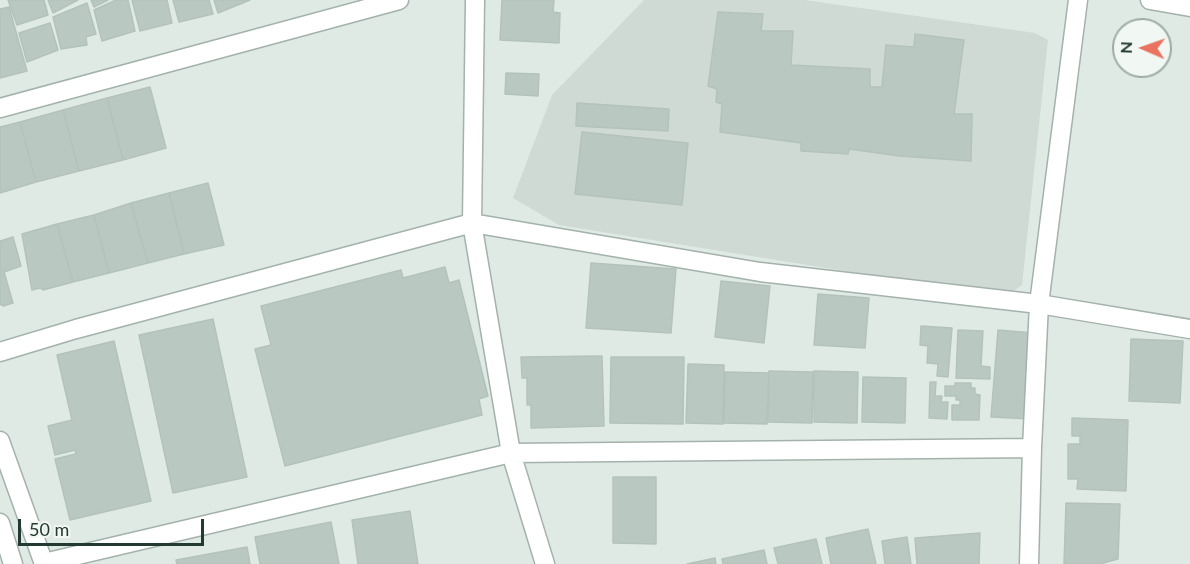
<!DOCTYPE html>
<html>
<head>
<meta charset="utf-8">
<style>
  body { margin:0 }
  #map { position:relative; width:1190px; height:564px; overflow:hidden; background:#e0eae5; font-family:Lato,sans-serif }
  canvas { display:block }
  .north { position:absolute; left:1112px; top:18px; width:60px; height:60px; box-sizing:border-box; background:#f1f7f3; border:2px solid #9eaba5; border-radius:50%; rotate:272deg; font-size:16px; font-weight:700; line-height:24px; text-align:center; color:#223a31 }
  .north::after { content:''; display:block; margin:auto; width:21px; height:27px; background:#e9735f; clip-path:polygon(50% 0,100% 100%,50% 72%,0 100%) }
  .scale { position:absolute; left:18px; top:519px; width:186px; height:27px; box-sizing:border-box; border:3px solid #223a31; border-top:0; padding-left:8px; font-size:18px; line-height:21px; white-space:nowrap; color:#223a31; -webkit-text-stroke:4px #f1f7f3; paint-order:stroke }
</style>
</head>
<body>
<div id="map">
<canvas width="1190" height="564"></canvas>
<div class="north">N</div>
<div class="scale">50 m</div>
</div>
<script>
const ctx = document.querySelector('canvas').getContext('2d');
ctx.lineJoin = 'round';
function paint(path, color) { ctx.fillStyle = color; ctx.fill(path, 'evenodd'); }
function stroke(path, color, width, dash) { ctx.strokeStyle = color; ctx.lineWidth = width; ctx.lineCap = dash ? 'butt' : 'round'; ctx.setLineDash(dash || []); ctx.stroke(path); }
paint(new Path2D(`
  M 644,0 L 805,0 L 1035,33 L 1048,40 L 1022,285 L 1006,297 L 559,225 L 513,198 L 552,95 Z`), '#cfdad4');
const building = new Path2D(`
  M 8,0 L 44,0 L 48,15 L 17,25 Z
  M 48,0 L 78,0 L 53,13 Z
  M 91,0 L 108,0 L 94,7 Z
  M 116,0 L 128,0 L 135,31 L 102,41 L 94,10 Z
  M 132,0 L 167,0 L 172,23 L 140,31 Z
  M 173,0 L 209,0 L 213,14 L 179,22 Z
  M 214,0 L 250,0 L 218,13 Z
  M 502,0 L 554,0 L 553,12 L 560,13 L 559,43 L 500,40 Z
  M 87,3 L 96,34 L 86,37 L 87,45 L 61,49 L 53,17 Z
  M 9,7 L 27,71 L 0,78 L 0,9 Z
  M 718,12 L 763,14 L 761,31 L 793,31 L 791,65 L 870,69 L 870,87 L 882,87 L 886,45 L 914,47 L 915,34 L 964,40 L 954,114 L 972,114 L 971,161 L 900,156 L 849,149 L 848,154 L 801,151 L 801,143 L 720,132 L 722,104 L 716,102 L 717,89 L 708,86 Z
  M 50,23 L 58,50 L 27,62 L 19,33 Z
  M 506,73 L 539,74 L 538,96 L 505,94 Z
  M 150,87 L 166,148 L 123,160 L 107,98 Z
  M 107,98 L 123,160 L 79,171 L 63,110 Z
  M 577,103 L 669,109 L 668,131 L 576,126 Z
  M 63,110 L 79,171 L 36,182 L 20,122 Z
  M 20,122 L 36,182 L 0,193 L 0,127 Z
  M 582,132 L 688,143 L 682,205 L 575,194 Z
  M 208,183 L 224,245 L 184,254 L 169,193 Z
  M 169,193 L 184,254 L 148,263 L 131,203 Z
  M 131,203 L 148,263 L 109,273 L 94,215 Z
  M 94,215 L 109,273 L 73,282 L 57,224 Z
  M 57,224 L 73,282 L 43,290 L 40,288 L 32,290 L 22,234 Z
  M 13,237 L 21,266 L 4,272 L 13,303 L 3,306 L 0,304 L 0,241 Z
  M 591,263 L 676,269 L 671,333 L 586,328 Z
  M 445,267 L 449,283 L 459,280 L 488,396 L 479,399 L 482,415 L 285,466 L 255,349 L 271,345 L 261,306 L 401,270 L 403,278 Z
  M 721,281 L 770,286 L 764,343 L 715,337 Z
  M 818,294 L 869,298 L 865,348 L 814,345 Z
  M 213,319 L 247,477 L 173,493 L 139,335 Z
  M 921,326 L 952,328 L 948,377 L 937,376 L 938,364 L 927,363 L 928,346 L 920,345 Z
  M 958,330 L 983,331 L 981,366 L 990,367 L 990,379 L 956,378 Z
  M 998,330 L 1034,333 L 1031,419 L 991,417 Z
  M 1131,339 L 1183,341 L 1180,403 L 1129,401 Z
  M 114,341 L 151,501 L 70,520 L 55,459 L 76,454 L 75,450 L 55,455 L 48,426 L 72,420 L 57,355 Z
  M 602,356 L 604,426 L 531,428 L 531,405 L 527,405 L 527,378 L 522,378 L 521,357 Z
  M 611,357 L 684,357 L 683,424 L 610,423 Z
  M 688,364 L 724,365 L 723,424 L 686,423 Z
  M 769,371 L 813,372 L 812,423 L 768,422 Z
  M 814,371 L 858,372 L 857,423 L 814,422 Z
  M 725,372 L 769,373 L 767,424 L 724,423 Z
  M 863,377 L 906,378 L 905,423 L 862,422 Z
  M 930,382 L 936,382 L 935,396 L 942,396 L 941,402 L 948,402 L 947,419 L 929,418 Z
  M 955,383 L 971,383 L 971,388 L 975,388 L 975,394 L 980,395 L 979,420 L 952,420 L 952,405 L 960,405 L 960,400 L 956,400 L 956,396 L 945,396 L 945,386 L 955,386 Z
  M 1072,418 L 1128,420 L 1126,491 L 1077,489 L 1078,479 L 1068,479 L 1068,444 L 1080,444 L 1080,436 L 1072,436 Z
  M 613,477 L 656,477 L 656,544 L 613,543 Z
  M 1066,503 L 1120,504 L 1118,559 L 1100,564 L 1064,564 Z
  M 410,511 L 418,564 L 358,564 L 352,520 Z
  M 331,522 L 339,564 L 260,564 L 255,537 Z
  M 868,529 L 876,564 L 831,564 L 826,538 Z
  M 980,533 L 979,564 L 917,564 L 915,538 Z
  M 907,537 L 911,564 L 885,564 L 882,541 Z
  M 816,539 L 822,564 L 778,564 L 774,548 Z
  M 247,547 L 250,564 L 177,564 L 176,560 Z
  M 764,550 L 767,564 L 723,564 L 722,559 Z
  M 715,558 L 716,564 L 687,564 Z`);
paint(building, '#b9c8c0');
stroke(building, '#b3c3bb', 1.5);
const minor = new Path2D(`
  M 475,0 L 472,223 L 511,453 L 545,564
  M 1150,0 L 1190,7
  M 0,108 L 399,0
  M 0,352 L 76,329 L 472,223 L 760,272 L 1039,304 L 1190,329
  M 0,441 L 44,564
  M 0,523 L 13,564
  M 44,563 L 511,453 L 1032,448
  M 1029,564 L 1032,448 L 1039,304 L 1078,0`);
stroke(minor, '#a3b2ab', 21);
stroke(minor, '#fff', 18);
</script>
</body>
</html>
